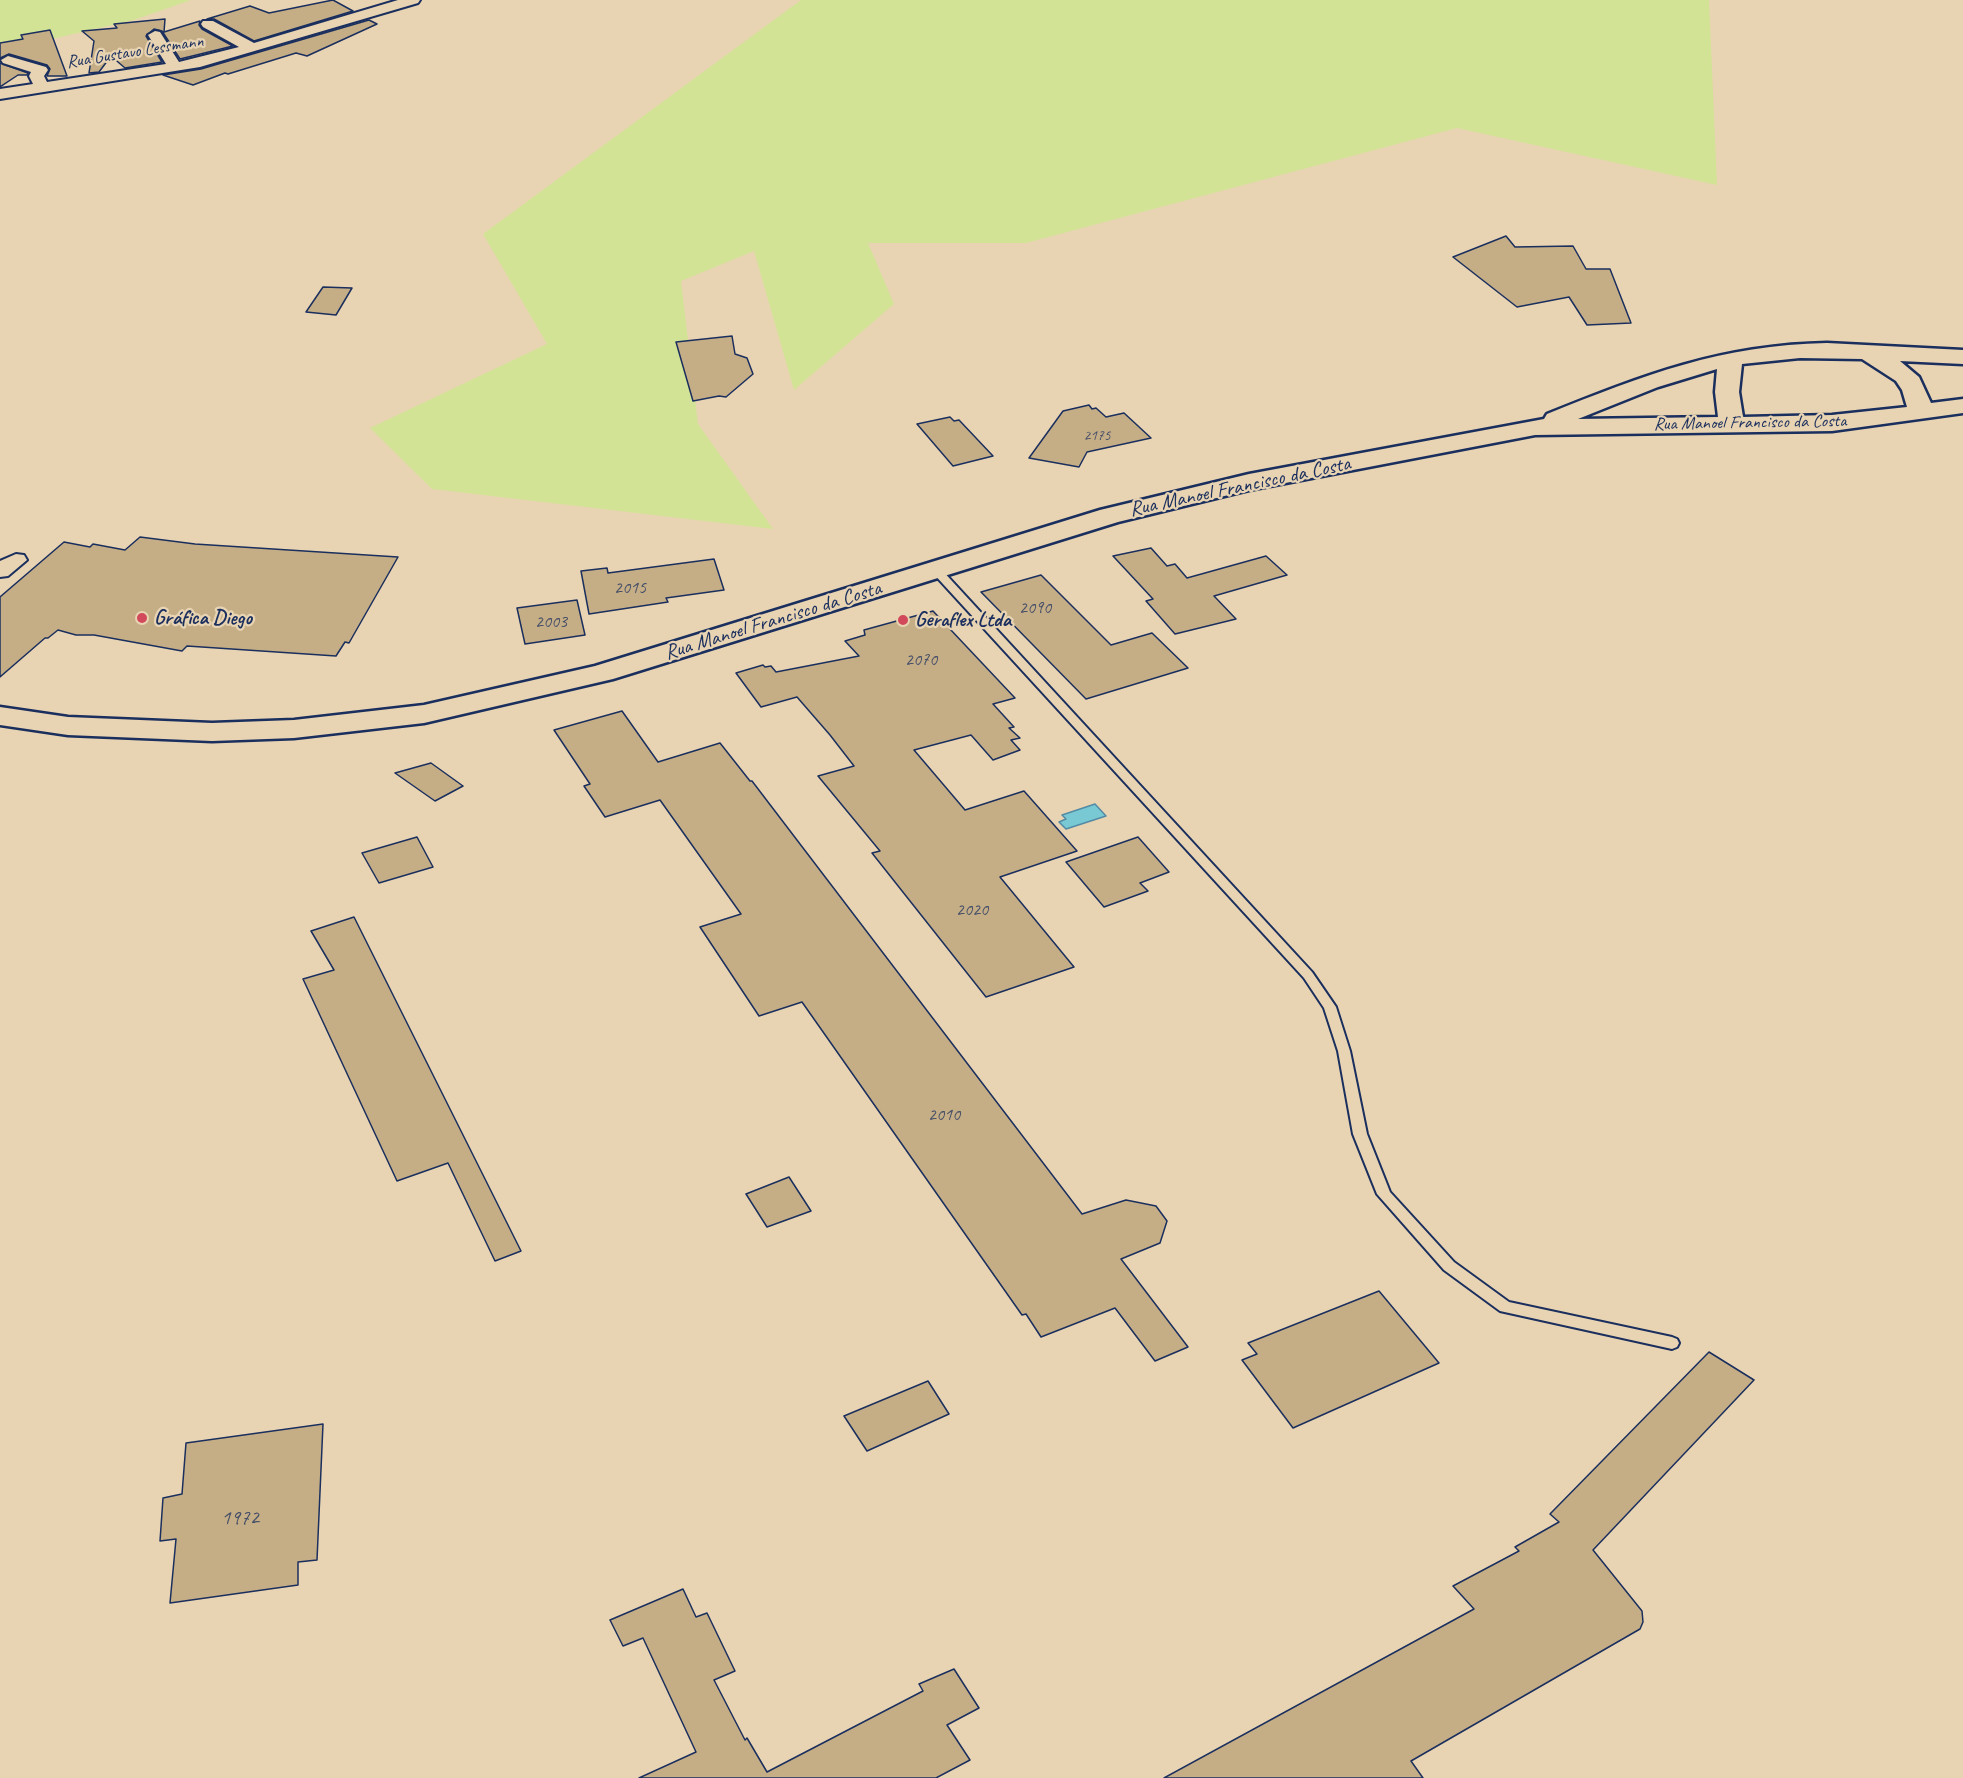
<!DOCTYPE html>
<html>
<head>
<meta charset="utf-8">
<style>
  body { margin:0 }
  canvas { display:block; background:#e8d4b2 }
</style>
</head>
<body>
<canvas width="1963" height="1778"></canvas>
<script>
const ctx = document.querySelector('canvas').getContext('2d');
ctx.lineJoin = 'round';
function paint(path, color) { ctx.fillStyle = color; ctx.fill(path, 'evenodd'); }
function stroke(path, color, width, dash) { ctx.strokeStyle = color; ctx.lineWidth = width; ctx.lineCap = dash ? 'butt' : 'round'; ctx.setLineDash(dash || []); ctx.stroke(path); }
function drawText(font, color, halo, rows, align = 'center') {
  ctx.font = font + ' Caveat,sans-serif'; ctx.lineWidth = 4.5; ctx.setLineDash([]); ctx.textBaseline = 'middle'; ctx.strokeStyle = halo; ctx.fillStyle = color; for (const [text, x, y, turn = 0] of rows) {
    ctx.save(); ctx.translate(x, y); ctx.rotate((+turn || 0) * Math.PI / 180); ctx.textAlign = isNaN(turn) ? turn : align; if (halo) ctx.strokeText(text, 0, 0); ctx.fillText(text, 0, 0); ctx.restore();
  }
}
paint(new Path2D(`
  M 0,0 L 191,0 L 134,20 L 0,51 Z
  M 801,0 L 1709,0 L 1717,185 L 1457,128 L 1026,243 L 868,243 L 894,304 L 794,390 L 754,251 L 681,281 L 698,424 L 773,529 L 432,489 L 370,428 L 547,344 L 483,234 Z`), '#d3e396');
const water = new Path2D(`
  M 1095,804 L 1106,816 L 1066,829 L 1059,822 L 1066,819 L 1062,815 Z`);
paint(water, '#79c9d4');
stroke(water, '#538ba5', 1.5);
const building = new Path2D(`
  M 333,0 L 353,11 L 254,41 L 214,19 L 207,19 L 250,6 L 269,13 Z
  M 165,19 L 164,32 L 200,21 L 199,25 L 202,29 L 233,46 L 180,59 L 162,31 L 154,29 L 146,36 L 162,62 L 125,68 L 111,56 L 99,72 L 89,73 L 94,41 L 82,31 L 117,28 L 114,24 Z
  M 369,20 L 377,24 L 307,56 L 296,53 L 228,74 L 225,73 L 193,85 L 163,75 L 201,69 Z
  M 50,30 L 67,76 L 47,76 L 50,69 L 47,65 L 9,54 L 0,58 L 0,43 L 23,39 L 21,35 Z
  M 0,63 L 28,73 L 27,75 L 18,75 L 0,87 Z
  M 1506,236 L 1515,247 L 1573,246 L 1586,269 L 1610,269 L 1631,323 L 1587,325 L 1569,297 L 1517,307 L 1453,257 Z
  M 323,287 L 352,288 L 336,315 L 306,312 Z
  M 732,336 L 735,354 L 747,358 L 753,374 L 726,397 L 719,396 L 693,401 L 676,342 Z
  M 1089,405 L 1092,409 L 1096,408 L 1106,417 L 1124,413 L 1151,438 L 1087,452 L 1079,467 L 1029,458 L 1063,411 Z
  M 950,417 L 954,421 L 959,420 L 993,456 L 953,466 L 917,424 Z
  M 140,537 L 195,544 L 398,557 L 349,643 L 345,642 L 336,656 L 187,646 L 182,651 L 94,635 L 76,635 L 58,630 L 48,638 L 45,638 L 0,677 L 0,597 L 64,542 L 90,547 L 93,544 L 125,550 Z
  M 1151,548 L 1167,566 L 1175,564 L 1187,578 L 1266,556 L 1287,575 L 1214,596 L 1236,619 L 1175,634 L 1146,601 L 1153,599 L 1113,556 Z
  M 714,559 L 724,590 L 666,598 L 668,602 L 589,614 L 581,571 L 607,568 L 608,573 Z
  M 1041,575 L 1111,645 L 1152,633 L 1188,668 L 1086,699 L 981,592 Z
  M 577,600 L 585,635 L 525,644 L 517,608 Z
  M 933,611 L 1015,698 L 993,704 L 1014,727 L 1009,728 L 1020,738 L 1011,740 L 1020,750 L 993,760 L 971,735 L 914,750 L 965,810 L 1024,791 L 1077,851 L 1000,877 L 1074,967 L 986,997 L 872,853 L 880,851 L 818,776 L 854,766 L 830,735 L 797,697 L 761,707 L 736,673 L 763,665 L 765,667 L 771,666 L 776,672 L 859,656 L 845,641 L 865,635 L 864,630 Z
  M 622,711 L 658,762 L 720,743 L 750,781 L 752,781 L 1082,1214 L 1126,1200 L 1156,1206 L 1167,1221 L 1160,1243 L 1121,1259 L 1188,1347 L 1155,1361 L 1115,1308 L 1041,1337 L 1026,1314 L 1022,1315 L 802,1002 L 759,1016 L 700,927 L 741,914 L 660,800 L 605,817 L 584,786 L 590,784 L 554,730 Z
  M 431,763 L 463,786 L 435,801 L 395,773 Z
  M 417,837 L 433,867 L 379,883 L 362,853 Z
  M 1138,837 L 1169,872 L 1140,883 L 1148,891 L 1104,907 L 1066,862 Z
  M 354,917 L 521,1251 L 495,1261 L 448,1163 L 397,1181 L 303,979 L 334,970 L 311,931 Z
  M 789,1177 L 811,1211 L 767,1227 L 746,1194 Z
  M 1379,1291 L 1439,1363 L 1293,1428 L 1242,1360 L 1257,1354 L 1248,1343 Z
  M 1709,1352 L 1754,1380 L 1593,1550 L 1642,1611 L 1643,1622 L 1640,1629 L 1411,1761 L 1423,1778 L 1164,1778 L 1474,1609 L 1453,1586 L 1519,1551 L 1515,1547 L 1559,1522 L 1550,1514 Z
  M 928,1381 L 949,1414 L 867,1451 L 844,1416 Z
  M 323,1424 L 317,1560 L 298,1562 L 298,1585 L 170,1603 L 176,1539 L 160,1541 L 163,1498 L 182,1494 L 186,1443 Z
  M 683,1589 L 696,1617 L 707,1613 L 735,1671 L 714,1680 L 745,1740 L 747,1738 L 767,1772 L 923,1691 L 919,1684 L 954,1669 L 979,1708 L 947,1725 L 970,1760 L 936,1778 L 639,1778 L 696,1752 L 643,1638 L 623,1646 L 610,1620 Z`);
paint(building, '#c5ae86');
stroke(building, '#1b2f5e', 1.5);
const service = new Path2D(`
  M 936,567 L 940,568 L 1312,972 L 1336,1007 L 1350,1051 L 1367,1134 L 1390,1192 L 1454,1262 L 1509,1302 L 1672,1337 L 1677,1339 L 1679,1343 L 1677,1347 L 1672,1349 L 1500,1311 L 1444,1270 L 1377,1194 L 1353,1134 L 1338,1051 L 1324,1008 L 1304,978 L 932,572 L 931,570 Z`);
const minor = new Path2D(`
  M 398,0 L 420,0 L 418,3 L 200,67 L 0,99 L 0,89 L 33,84 L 29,76 L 31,72 L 3,63 L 1,60 L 8,56 L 46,67 L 48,70 L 44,76 L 47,82 L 166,64 L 148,35 L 155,31 L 160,32 L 179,62 L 239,47 L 203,27 L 201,24 L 203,21 L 213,21 L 254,43 Z
  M 16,554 L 24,555 L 27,560 L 8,576 L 0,577 L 0,561 Z`);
const secondary = new Path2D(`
  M 1827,343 L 1963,350 L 1963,364 L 1900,361 L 1919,377 L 1931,403 L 1963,399 L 1963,413 L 1832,431 L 1535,435 L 1249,490 L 1118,522 L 613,679 L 424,723 L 294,738 L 212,741 L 68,735 L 0,725 L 0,707 L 68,717 L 212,723 L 294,720 L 424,705 L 595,666 L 1100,510 L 1249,474 L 1544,419 L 1547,414 C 1644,375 1721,345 1827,343 ZM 1800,358 L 1862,359 L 1896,381 L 1902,390 L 1907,407 L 1832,415 L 1743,417 L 1739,392 L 1742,364 ZM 1717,369 L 1715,392 L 1718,417 L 1578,419 L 1658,387 Z`);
stroke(service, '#1b2f5e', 4);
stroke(minor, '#1b2f5e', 4);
stroke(secondary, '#1b2f5e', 5);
paint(service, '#e8d4b2');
paint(minor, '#e8d4b2');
paint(secondary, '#e8d4b2');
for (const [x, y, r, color] of [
  [142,618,6,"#d1495b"],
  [903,620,6,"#d1495b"]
]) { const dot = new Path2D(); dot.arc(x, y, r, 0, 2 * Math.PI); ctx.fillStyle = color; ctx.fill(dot); stroke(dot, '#e8d4b2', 2); }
drawText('15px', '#464f68', null, [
  ["2175",1097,436]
]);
drawText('18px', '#1b2f5e', '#e8d4b2', [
  ["Rua Gustavo Lessmann",135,52,-9],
  ["Rua Manoel Francisco da Costa",1750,423,-1]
]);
drawText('18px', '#464f68', null, [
  ["2015",630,588],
  ["2090",1035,608],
  ["2003",551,622],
  ["2070",921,660],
  ["2020",972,910],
  ["2010",944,1115]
]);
drawText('21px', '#1b2f5e', '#e8d4b2', [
  ["Rua Manoel Francisco da Costa",1240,487,-12],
  ["Rua Manoel Francisco da Costa",773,621,-17]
]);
drawText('bold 21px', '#1b2f5e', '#e8d4b2', [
  ["Gráfica Diego",154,618],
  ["Geraflex Ltda",915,620]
], 'left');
drawText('21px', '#464f68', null, [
  ["1972",240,1518]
]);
</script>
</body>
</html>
